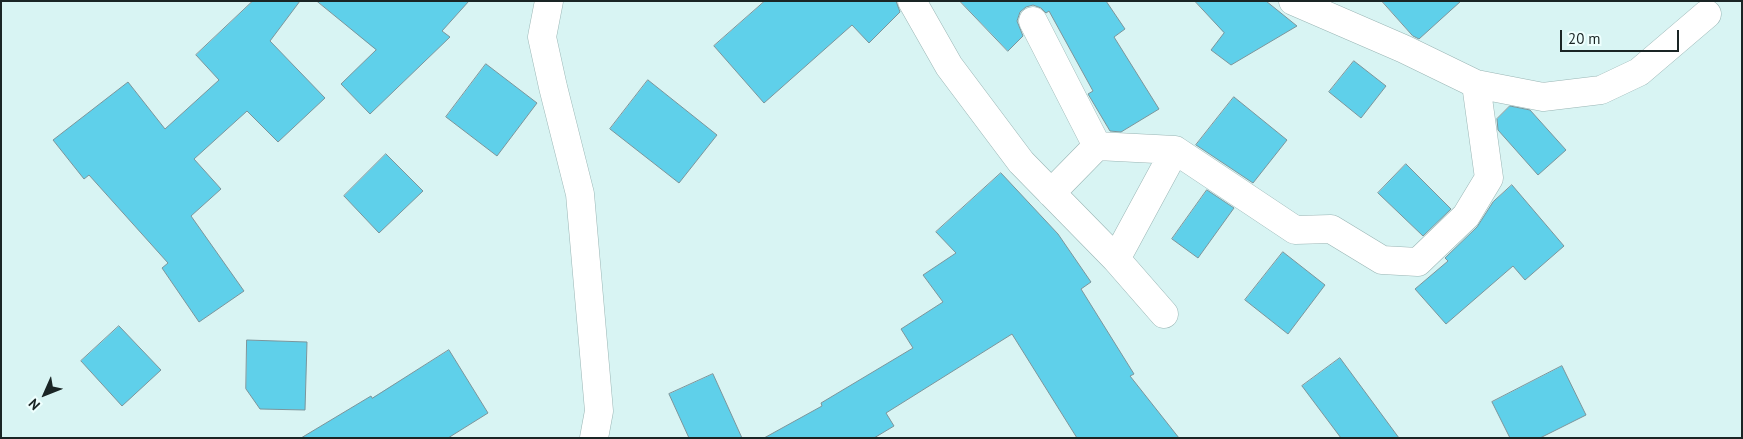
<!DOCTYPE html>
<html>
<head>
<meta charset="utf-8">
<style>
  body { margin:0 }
  #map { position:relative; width:1743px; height:439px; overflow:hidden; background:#d8f4f3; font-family:"PT Sans",sans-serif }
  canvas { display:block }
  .frame { position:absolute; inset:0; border:2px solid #1a2525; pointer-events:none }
  .north { position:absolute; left:20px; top:369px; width:50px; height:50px; -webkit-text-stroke:4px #eefffe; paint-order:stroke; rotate:226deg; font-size:14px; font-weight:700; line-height:20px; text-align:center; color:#1a2525 }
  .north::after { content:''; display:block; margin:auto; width:18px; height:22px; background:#1a2525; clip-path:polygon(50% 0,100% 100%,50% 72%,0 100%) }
  .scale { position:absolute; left:1560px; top:30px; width:119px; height:22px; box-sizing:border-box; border:2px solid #1a2525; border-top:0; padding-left:6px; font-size:15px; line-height:18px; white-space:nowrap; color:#1a2525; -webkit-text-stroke:4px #eefffe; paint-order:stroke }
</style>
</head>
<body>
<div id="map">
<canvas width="1743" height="439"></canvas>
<div class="frame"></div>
<div class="north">N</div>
<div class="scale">20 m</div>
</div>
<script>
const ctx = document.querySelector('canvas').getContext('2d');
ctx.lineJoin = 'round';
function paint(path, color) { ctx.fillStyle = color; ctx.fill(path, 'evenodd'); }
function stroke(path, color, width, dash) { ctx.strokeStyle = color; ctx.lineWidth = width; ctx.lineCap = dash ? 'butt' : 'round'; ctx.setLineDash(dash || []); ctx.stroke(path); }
const building = new Path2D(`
  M 253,1 L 300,1 L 270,41 L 325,98 L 278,142 L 247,111 L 194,159 L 221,189 L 191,216 L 244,291 L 199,322 L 162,268 L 168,263 L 89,175 L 84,179 L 53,140 L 128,82 L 165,129 L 219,80 L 196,55 Z
  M 317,1 L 469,1 L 442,31 L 450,37 L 370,114 L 341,84 L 376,50 Z
  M 765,1 L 896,1 L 900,12 L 869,43 L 852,25 L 764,103 L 714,46 Z
  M 960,1 L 1106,1 L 1125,29 L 1114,37 L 1159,109 L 1121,132 L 1110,131 L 1088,94 L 1093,91 L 1049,11 L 1046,13 L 1041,8 L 1033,5 L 1026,7 L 1020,12 L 1017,21 L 1023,36 L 1008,51 Z
  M 1195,1 L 1266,1 L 1297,26 L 1231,65 L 1211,50 L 1224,33 Z
  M 1382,1 L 1461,1 L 1419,39 L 1413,36 Z
  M 1354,61 L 1386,86 L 1361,118 L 1329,92 Z
  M 486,64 L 537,103 L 497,156 L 446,117 Z
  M 648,80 L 717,135 L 679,183 L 610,129 Z
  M 1234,97 L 1287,140 L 1253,183 L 1196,145 Z
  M 1510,106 L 1530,110 L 1566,150 L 1538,175 L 1498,130 L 1497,119 Z
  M 386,154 L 423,191 L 379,233 L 344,196 Z
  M 1406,164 L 1451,209 L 1423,236 L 1378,193 Z
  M 1001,173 L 1058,234 L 1091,282 L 1081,289 L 1134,374 L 1130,376 L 1179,438 L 1077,438 L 1012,334 L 886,413 L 894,426 L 874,438 L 764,438 L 822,406 L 821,403 L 913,348 L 901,329 L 943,302 L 923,275 L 956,253 L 936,232 Z
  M 1512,185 L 1564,246 L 1525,280 L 1513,266 L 1446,324 L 1415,289 L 1448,261 L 1445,258 L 1477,227 L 1493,202 Z
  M 1207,190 L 1234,208 L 1198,258 L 1172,239 Z
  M 1283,252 L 1325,285 L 1288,334 L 1245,300 Z
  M 119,326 L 161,370 L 122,406 L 81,361 Z
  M 247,340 L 307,342 L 305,410 L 260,409 L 246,389 Z
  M 449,350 L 488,413 L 448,438 L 301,438 L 371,396 L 372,398 Z
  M 1340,358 L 1399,438 L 1341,438 L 1302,386 Z
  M 1562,366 L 1586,415 L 1540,438 L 1510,438 L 1492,402 Z
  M 713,374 L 742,438 L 689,438 L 669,394 Z`);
paint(building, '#5fd0ea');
stroke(building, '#7c959b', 1);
const minor = new Path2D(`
  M 549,1 L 542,37 L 553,87 L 580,194 L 599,411 L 594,438
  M 912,1 L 949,66 L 1021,162 L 1116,259 L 1164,314
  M 1293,1 L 1404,49 L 1476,84 L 1543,97 L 1601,90 L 1639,72 L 1707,14
  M 1033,21 L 1097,146 L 1175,150
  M 1051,193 L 1097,146
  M 1116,259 L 1175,150 L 1295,230 L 1331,229 L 1382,260 L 1418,262 L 1466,216 L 1489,178 L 1476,84`);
stroke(minor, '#99b5b4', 29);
stroke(minor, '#fff', 28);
</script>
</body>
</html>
